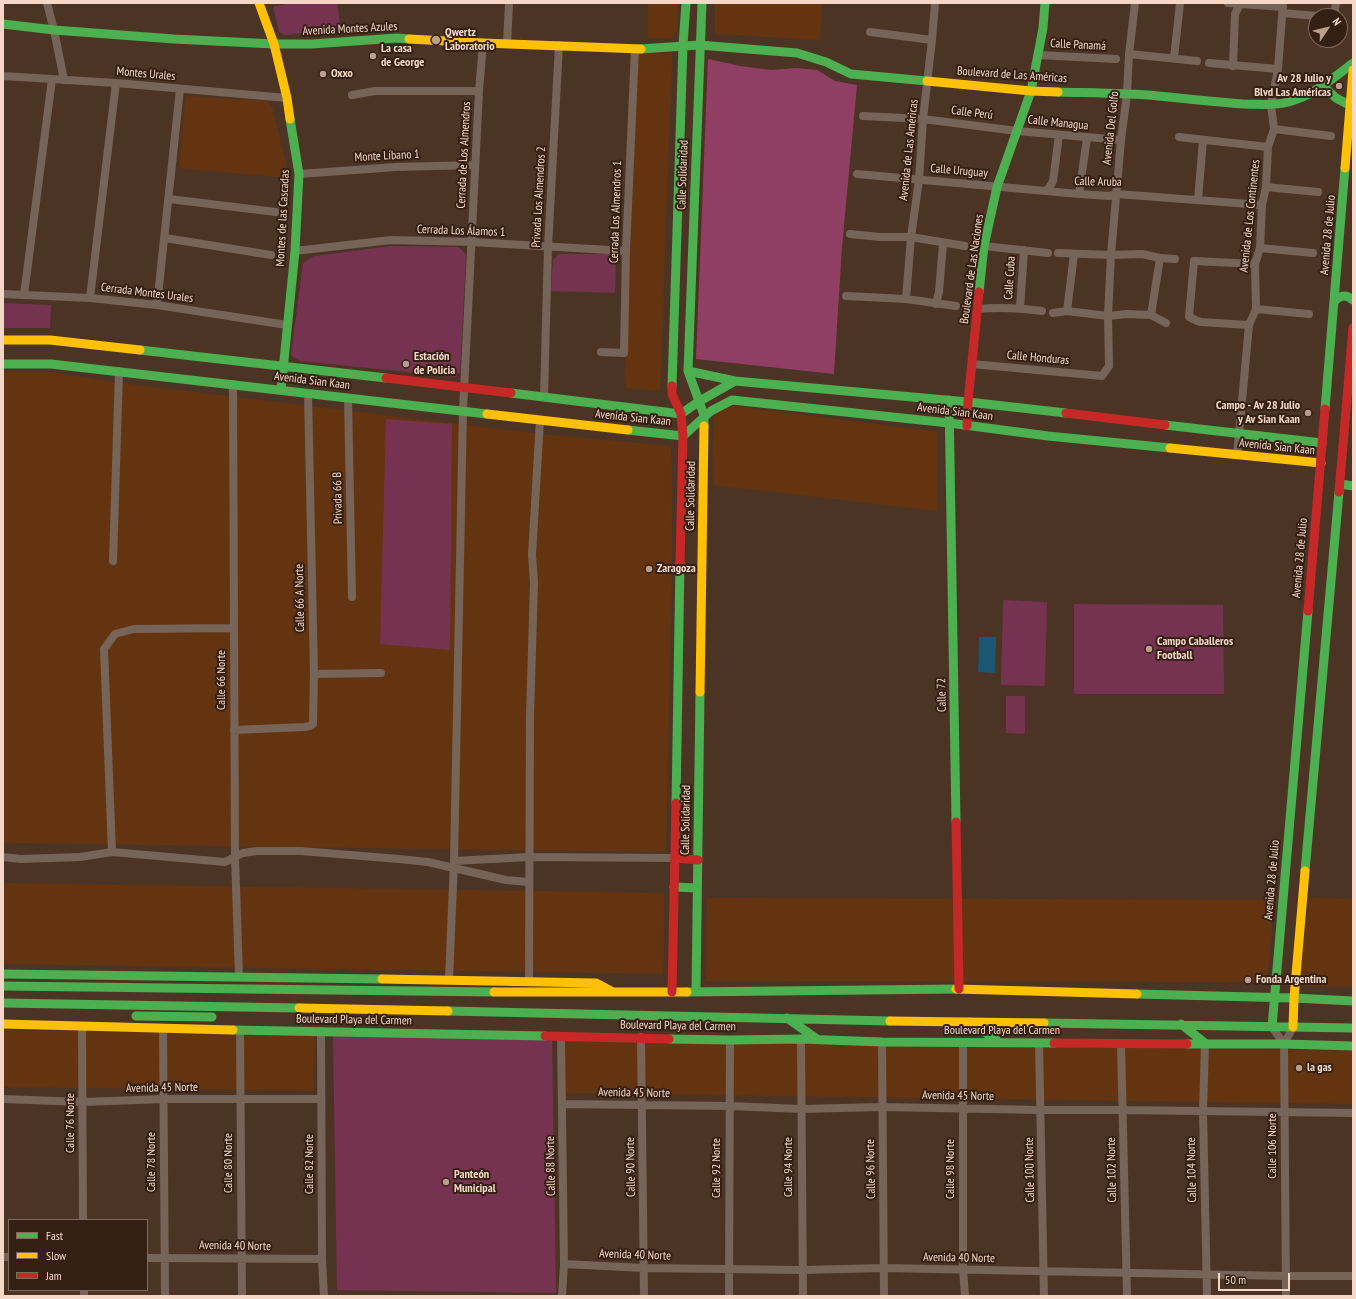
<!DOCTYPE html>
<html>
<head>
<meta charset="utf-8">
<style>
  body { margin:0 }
  #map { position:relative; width:1356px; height:1299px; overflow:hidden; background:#4c3424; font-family:"PT Sans Narrow",sans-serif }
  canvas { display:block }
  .frame { position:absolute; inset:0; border:4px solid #f4d7c6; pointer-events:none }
  .legend { position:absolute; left:8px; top:1219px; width:140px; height:72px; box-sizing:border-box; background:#341f13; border:1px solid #81695b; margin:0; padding:5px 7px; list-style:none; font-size:12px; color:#f4d7c6 }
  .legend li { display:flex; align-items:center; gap:8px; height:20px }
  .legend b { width:20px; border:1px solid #81695b }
  .north { position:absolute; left:1308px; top:8px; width:40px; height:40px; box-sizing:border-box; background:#341f13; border:1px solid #81695b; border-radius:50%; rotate:55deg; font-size:11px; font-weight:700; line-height:16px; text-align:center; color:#f4d7c6 }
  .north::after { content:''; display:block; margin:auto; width:14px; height:18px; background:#b99e8d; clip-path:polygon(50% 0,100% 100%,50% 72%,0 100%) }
  .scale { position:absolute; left:1218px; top:1273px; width:72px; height:18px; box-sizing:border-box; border:2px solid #f4d7c6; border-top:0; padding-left:5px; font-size:12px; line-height:14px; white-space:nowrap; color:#f4d7c6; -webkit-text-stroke:3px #341f13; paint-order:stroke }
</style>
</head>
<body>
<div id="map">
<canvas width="1356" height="1299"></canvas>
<div class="frame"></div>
<ul class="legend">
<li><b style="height:5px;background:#4caf50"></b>Fast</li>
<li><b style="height:5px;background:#ffc107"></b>Slow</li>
<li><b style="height:5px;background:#c62828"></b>Jam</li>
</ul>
<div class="north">N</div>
<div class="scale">50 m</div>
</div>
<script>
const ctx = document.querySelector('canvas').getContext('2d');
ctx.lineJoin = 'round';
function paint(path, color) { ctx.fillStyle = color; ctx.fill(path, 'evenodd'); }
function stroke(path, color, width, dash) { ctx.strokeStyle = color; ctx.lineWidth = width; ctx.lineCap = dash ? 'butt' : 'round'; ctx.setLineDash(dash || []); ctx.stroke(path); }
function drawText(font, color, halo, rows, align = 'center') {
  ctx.font = font + ' "PT Sans Narrow",sans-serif'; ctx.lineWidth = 4; ctx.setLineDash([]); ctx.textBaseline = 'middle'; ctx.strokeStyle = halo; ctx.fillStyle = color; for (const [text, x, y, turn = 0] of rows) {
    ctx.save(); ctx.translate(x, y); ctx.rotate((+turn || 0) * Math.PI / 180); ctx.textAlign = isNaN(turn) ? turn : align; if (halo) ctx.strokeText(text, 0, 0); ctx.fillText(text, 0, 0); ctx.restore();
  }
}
paint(new Path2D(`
  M 648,3 L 678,3 L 677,30 L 671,38 L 648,38 Z
  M 715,3 L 822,3 L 820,40 L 715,34 Z
  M 638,53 L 672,54 L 660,391 L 625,388 Z
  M 186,96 L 267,101 L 272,107 L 286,164 L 286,178 L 179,168 Z
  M 3,372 L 51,372 L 112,382 L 540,434 L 671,446 L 672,544 L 666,852 L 3,843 Z
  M 732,406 L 938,432 L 938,511 L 713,485 L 714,414 Z
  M 3,883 L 664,893 L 663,974 L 3,964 Z
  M 707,898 L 1274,900 L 1267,982 L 706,981 Z
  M 1310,898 L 1353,899 L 1353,987 L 1299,986 Z
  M 3,1030 L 315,1034 L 314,1091 L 3,1087 Z
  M 566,1040 L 1353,1051 L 1353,1104 L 566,1093 Z`), '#643411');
paint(new Path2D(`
  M 290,3 L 337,3 L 341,29 L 285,35 L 279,32 L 273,7 Z
  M 391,246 L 458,247 L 463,251 L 466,256 L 460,372 L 455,377 L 300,361 L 291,355 L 303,263 L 314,256 Z
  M 559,254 L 608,254 L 616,259 L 615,293 L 551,291 L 553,260 Z
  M 3,303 L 51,305 L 50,328 L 3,328 Z
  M 386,419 L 452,424 L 450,650 L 380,644 Z
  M 1003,600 L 1047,602 L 1045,686 L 1001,685 Z
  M 1074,604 L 1223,605 L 1224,694 L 1074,694 Z
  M 1006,696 L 1025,696 L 1025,734 L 1006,733 Z
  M 333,1035 L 552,1039 L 556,1293 L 337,1290 Z`), '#763351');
paint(new Path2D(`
  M 708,59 L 740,66 L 771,70 L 796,68 L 817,70 L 835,81 L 857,85 L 842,247 L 834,374 L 696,359 Z`), '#913e64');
paint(new Path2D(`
  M 979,637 L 996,637 L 995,673 L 978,672 Z`), '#1b5770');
stroke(new Path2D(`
  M 47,3 L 54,30 L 64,80
  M 1228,3 L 1283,7
  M 1283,13 L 1316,16
  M 1334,16 L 1336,3
  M 870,32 L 932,40
  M 507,44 L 509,3
  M 1129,54 L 1197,61
  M 1038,55 L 1116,59
  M 1174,58 L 1180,3
  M 1209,63 L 1278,69
  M 1233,66 L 1235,14 L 1240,4
  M 3,76 L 116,83 L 287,98
  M 352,95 L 375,91 L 479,91
  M 863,116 L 923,119 L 1017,131 L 1121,140
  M 1274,129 L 1331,136
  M 1179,137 L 1268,147
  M 299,174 L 396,167 L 475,165
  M 857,174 L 1079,194 L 1109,196 L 1117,194 L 1262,205
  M 1266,187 L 1318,192
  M 1047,191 L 1053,181 L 1059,135
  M 1079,194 L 1087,138
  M 169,199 L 276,212
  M 1198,200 L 1203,140
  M 850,234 L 880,237 L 911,237 L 965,246
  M 165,238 L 271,255
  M 984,246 L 1048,253
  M 1260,248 L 1313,253
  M 295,251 L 391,240 L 472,242 L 626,251
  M 1058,253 L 1111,255 L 1142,254 L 1160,258 L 1175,259
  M 3,294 L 90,298 L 157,305 L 287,325
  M 24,295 L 52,79
  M 846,296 L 906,299 L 956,306
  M 90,298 L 116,83
  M 906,299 L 911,237 L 919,180 L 923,119 L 932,40 L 935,3
  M 936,304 L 939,292 L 943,243
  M 157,305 L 180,89
  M 1020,308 L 1024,250
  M 977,309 C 999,307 1020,308 1042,311
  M 1256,309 L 1309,314
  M 1067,311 L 1074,254
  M 1053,313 L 1067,311 L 1108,316 L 1127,314 L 1151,315 L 1166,323
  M 1151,315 L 1160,258
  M 1249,325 L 1200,322 L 1189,317 L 1194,261 L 1255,264
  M 601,352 L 624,353 L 626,251 L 635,49
  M 972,364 L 1102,376 L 1109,366 L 1108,316 L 1111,255 L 1121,140 L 1127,94 L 1129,54 L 1135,3
  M 233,384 L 235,857 L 239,976
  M 544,397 L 548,247 L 559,45
  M 348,398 L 352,597
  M 1237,455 L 1249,325 L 1256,309 L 1255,264 L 1260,248 L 1262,205 L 1266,187 L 1268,147 L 1274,129 L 1271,105 L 1278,69 L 1283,3
  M 113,561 L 119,371
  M 314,674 L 381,673
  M 234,730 L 305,727 L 310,726 L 313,724 L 314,674 L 308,393
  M 112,852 L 104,649 L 115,634 L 134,629 L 234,628
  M 3,857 L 21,859 L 80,857 L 112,852 L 225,862 L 243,853 L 257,851 L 301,851 L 399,859 L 428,862 L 506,880 L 529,882
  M 454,861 L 529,857 L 675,858
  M 449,979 L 454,861 L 463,410 L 479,91 L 483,43
  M 529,982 L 530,717 L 534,582 L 532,555 L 540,420
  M 82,1027 L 83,1220
  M 1272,1027 L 1284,1044
  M 163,1029 L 165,1296
  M 240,1030 L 242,1296
  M 321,1031 L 322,1259 L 324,1296
  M 561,1036 L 564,1264 L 562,1296
  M 641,1037 L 644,1296
  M 801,1039 L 803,1296
  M 882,1042 L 884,1296
  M 963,1043 L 963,1270 L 965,1296
  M 1039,1043 L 1044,1296
  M 1205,1043 L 1203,1111 L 1207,1296
  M 1121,1044 L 1127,1296
  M 3,1099 L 83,1102 L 164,1099 L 321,1099
  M 562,1104 L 729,1106 L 801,1109 L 882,1107 L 1041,1110 L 1122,1110 L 1353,1113
  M 3,1257 L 9,1257
  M 147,1258 L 322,1259
  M 564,1264 L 644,1268 L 802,1270 L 884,1268 L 1286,1276 L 1353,1276
  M 84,1290 L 84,1296
  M 729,1296 L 730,1040
  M 1286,1296 L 1284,1044 L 1293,1027`), '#766459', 8);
stroke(new Path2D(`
  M 702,3 L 688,371 L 704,415 L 704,426
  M 3,24 L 54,30 L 174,39 L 274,44 L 312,44 L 397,38 L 409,39
  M 641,49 L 699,45 L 797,53 L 826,62 L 851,74 L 927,81
  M 1323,86 L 1336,98 L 1353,107
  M 1058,92 C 1092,93 1125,93 1158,96 C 1187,99 1215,102 1243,104 C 1258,104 1274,106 1288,102 C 1313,96 1333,78 1353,63
  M 979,292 L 984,246 L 997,187 L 1031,91 L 1043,28 L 1045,3
  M 1334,302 C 1340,295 1346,294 1353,300
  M 140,350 L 386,378
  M 3,364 L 51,364 L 487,414
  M 688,371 L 735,381 L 968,402 L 1066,413
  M 672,386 L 683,45 L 686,3
  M 281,390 L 295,251 L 299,174 L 290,119
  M 511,393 L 681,414 L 698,402 L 735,381
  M 949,400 L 956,822
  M 1325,409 L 1345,168
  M 1165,425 L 1322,443
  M 628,430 L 683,436 L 711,411 L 732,400 L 949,423 L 1048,436 L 1170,448
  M 1340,484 L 1353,486
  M 676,803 L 680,563
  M 1305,871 L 1339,492
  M 674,887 L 697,888
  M 3,974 L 382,979
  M 3,986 L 494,992
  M 687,992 L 956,989
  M 696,992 L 700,692
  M 1137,994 L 1294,998 L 1353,1001
  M 3,1003 L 299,1008
  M 448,1011 L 890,1021
  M 136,1016 L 212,1017
  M 787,1018 L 817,1039
  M 970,1022 L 999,1042
  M 1044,1023 L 1353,1028
  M 1181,1024 L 1205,1043
  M 1272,1027 L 1308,611
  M 233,1030 L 545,1036
  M 669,1039 L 730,1040 L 801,1039 L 882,1042 L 1054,1043
  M 1187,1044 L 1284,1044 L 1353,1046`), '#4caf50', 9);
stroke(new Path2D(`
  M 259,3 L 274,44 L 287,98 L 290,119
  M 409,39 L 483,43 L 641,49
  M 927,81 L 1031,91 L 1058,92
  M 1345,168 L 1353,70
  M 3,340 L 50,340 L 140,350
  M 487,414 L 628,430
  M 1170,448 L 1321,463
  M 700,692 L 704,426
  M 382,979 L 596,983 L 613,992
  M 956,989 L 1137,994
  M 494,992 L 687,992
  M 299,1008 L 448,1011
  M 890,1021 L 1044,1023
  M 3,1024 L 233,1030
  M 1293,1027 L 1294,998 L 1305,871`), '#ffc107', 9);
stroke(new Path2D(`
  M 386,378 L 511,393
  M 672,386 L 672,394 L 681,414 L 683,436 L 680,563
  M 1066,413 L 1165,425
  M 967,426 L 968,402 L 979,292
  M 1339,492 L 1353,328
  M 1308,611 L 1325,409
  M 956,822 L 959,989
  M 675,858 L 698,860
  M 672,992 L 676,803
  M 545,1036 L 669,1039
  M 1054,1043 L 1187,1044`), '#c62828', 9);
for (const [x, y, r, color] of [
  [436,40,5,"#b99e8d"],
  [373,56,4,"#b99e8d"],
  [323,74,4,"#b99e8d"],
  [1339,86,4,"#b99e8d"],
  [406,364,4,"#b99e8d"],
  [1308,413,4,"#b99e8d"],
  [649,569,4,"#b99e8d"],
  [1149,649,4,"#b99e8d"],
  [1248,980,4,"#b99e8d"],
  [1299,1068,4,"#b99e8d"],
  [446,1182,4,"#b99e8d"]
]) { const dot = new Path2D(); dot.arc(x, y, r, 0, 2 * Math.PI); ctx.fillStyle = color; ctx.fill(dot); stroke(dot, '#341f13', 1.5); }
drawText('12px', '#f4d7c6', '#341f13', [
  ["Avenida Montes Azules",350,29,-3],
  ["Calle Panamá",1078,45,3],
  ["Montes Urales",146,74,5],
  ["Boulevard de Las Américas",1012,75,4],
  ["Calle Perú",972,113,7],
  ["Calle Managua",1058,123,6],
  ["Avenida Del Golfo",1111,128,-84],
  ["Avenida de Las Américas",909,150,-84],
  ["Cerrada de Los Almendros",464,155,-87],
  ["Monte Líbano 1",387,156,-3],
  ["Calle Uruguay",959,171,5],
  ["Calle Solidaridad",683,175,-88],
  ["Calle Aruba",1098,182,1],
  ["Privada Los Almendros 2",539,197,-87],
  ["Cerrada Los Almendros 1",616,212,-88],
  ["Avenida de Los Continentes",1250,216,-84],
  ["Montes de las Cascadas",283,218,-87],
  ["Cerrada Los Álamos 1",461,231,2],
  ["Avenida 28 de Julio",1328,235,-85],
  ["Boulevard de Las Naciones",972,269,-82],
  ["Calle Cuba",1010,278,-86],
  ["Cerrada Montes Urales",147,293,7],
  ["Calle Honduras",1038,358,5],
  ["Avenida Sian Kaan",312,381,7],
  ["Avenida Sian Kaan",955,412,7],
  ["Avenida Sian Kaan",633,418,6],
  ["Avenida Sian Kaan",1277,447,6],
  ["Calle Solidaridad",691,496,-89],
  ["Privada 66 B",338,498,-91],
  ["Avenida 28 de Julio",1300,558,-85],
  ["Calle 66 A Norte",300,598,-91],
  ["Calle 66 Norte",222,680,-90],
  ["Calle 72",942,695,-91],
  ["Calle Solidaridad",686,820,-89],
  ["Avenida 28 de Julio",1272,880,-85],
  ["Boulevard Playa del Carmen",354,1020,1],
  ["Boulevard Playa del Carmen",678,1026,1],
  ["Boulevard Playa del Carmen",1002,1031],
  ["Avenida 45 Norte",162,1088,-1],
  ["Avenida 45 Norte",634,1093,1],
  ["Avenida 45 Norte",958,1096,1],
  ["Calle 76 Norte",71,1123,-90],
  ["Calle 106 Norte",1273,1146,-90],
  ["Calle 78 Norte",152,1162,-90],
  ["Calle 80 Norte",229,1163,-90],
  ["Calle 82 Norte",310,1164,-90],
  ["Calle 88 Norte",551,1166,-91],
  ["Calle 90 Norte",631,1167,-91],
  ["Calle 94 Norte",789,1167,-90],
  ["Calle 92 Norte",717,1168,-90],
  ["Calle 96 Norte",871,1169,-91],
  ["Calle 98 Norte",951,1169,-90],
  ["Calle 100 Norte",1030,1170,-91],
  ["Calle 102 Norte",1112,1170,-91],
  ["Calle 104 Norte",1192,1170,-91],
  ["Avenida 40 Norte",235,1246,1],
  ["Avenida 40 Norte",635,1255,2],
  ["Avenida 40 Norte",959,1258,1]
]);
drawText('bold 12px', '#f4d7c6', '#341f13', [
  ["Qwertz",445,33],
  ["Laboratorio",445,47],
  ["La casa",381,49],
  ["de George",381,63],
  ["Oxxo",331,74],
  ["Av 28 Julio y",1331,79,"right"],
  ["Blvd Las Américas",1331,93,"right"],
  ["Estación",414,357],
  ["de Policia",414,371],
  ["Campo - Av 28 Julio",1300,406,"right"],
  ["y Av Sian Kaan",1300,420,"right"],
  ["Zaragoza",657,569],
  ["Campo Caballeros",1157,642],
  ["Football",1157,656],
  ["Fonda Argentina",1256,980],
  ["la gas",1307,1068],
  ["Panteón",454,1175],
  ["Municipal",454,1189]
], 'left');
</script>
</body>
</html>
